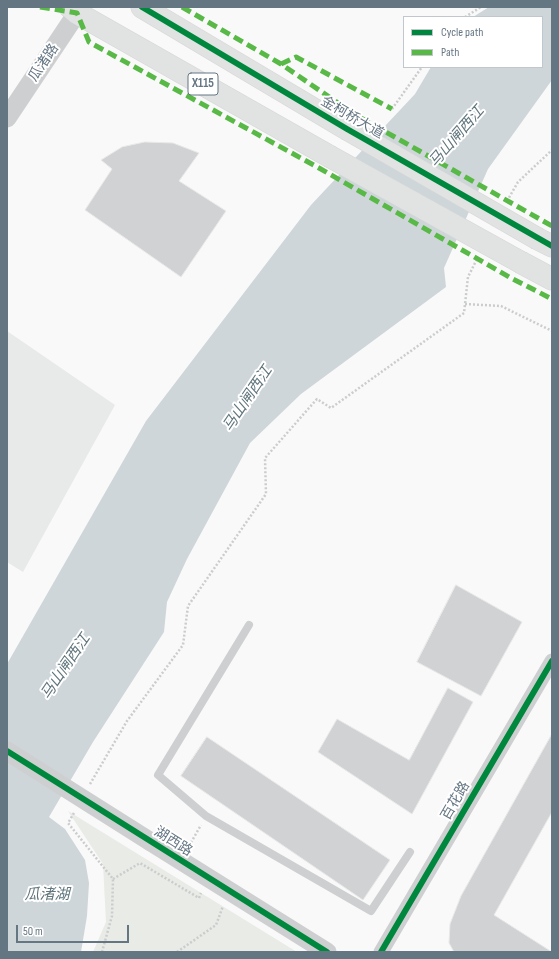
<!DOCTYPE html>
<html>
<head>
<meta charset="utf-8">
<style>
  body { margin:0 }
  #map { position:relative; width:559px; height:959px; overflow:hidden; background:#f9f9f9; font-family:"Sofia Sans Condensed",sans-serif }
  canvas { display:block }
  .frame { position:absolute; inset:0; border:8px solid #657683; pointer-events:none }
  .legend { position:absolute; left:403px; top:16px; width:140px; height:52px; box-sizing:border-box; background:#fff; border:1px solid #c1c8cd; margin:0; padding:5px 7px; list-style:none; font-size:12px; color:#657683 }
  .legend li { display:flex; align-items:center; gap:8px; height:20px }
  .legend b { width:20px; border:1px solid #c1c8cd }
  .scale { position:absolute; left:16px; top:925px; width:113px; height:18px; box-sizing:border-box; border:2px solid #657683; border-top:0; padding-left:5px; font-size:12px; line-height:14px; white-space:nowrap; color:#657683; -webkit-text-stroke:3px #fff; paint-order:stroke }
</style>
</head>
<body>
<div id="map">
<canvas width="559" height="959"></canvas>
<div class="frame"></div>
<ul class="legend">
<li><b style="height:5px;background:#00873e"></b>Cycle path</li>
<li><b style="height:5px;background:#58b947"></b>Path</li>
</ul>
<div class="scale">50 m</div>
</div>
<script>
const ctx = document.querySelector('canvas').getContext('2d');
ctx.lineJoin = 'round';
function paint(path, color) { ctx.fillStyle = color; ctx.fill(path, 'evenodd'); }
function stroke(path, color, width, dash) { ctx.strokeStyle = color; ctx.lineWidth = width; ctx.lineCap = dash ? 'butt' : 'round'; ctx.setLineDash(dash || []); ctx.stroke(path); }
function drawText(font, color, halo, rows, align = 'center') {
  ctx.font = font + ' "Sofia Sans Condensed","Noto Sans SC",sans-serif'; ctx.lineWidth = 4; ctx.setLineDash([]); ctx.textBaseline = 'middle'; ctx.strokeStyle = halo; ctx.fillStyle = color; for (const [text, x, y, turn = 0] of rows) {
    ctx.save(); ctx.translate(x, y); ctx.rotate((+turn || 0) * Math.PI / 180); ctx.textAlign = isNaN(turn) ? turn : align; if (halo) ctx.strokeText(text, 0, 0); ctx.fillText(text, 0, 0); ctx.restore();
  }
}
paint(new Path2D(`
  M 7,331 L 115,405 L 23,572 L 7,562 Z`), '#e8e9e9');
paint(new Path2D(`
  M 68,811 L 297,952 L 93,952 L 106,922 L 103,864 Z`), '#e8ebe6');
paint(new Path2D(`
  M 489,7 L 552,7 L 552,80 L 488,169 L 444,268 L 446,287 L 301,394 L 250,443 L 187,559 L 167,602 L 164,632 L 93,742 L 49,817 L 65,829 L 85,860 L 89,883 L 87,916 L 81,952 L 7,952 L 7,664 L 146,421 L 311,205 L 415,94 L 431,67 L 542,67 L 542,17 L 473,17 Z`), '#ced6d9');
const building = new Path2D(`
  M 145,142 L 173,143 L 199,153 L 179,181 L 226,211 L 181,277 L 85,210 L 112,169 L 101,160 L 122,147 Z
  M 456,585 L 522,622 L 481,696 L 417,662 Z
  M 448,688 L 473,702 L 412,814 L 318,752 L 337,719 L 409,760 Z
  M 552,734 L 552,812 L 494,915 L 552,952 L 454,952 L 449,943 L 450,924 L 461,896 Z
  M 207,737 L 390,860 L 363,900 L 181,776 Z`);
paint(building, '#d0d2d3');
stroke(building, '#e8e8e8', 1);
const primary = new Path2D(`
  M 70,7 L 77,13 L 329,156
  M 142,7 L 347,129
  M 538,239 L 552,246
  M 522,263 L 552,279`);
stroke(primary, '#d5d6d7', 23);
stroke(new Path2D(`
  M 465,17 L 481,7
  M 392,109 L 422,67
  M 507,201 L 518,182 L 552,150
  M 465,304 L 501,306 L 552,331
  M 90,784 L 127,721 L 183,645 L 188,606 L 266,494 L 265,458 L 317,399 L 331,408 L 464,313 L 468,277 L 477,259
  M 74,813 L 68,823 L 113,879 L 112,916 L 102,952
  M 189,846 L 201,825
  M 113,879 L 140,863 L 199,898 L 201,893
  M 177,952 L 216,925 L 223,906`), '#cbcccd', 2.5, [2, 2]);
stroke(new Path2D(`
  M 249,625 L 158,775 L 206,816 L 371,911 L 410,852`), '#cecfd0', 8);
stroke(new Path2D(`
  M 381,952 L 552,661`), '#cecfd0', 15);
stroke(new Path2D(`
  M 7,118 L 81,7
  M 151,842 L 327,952`), '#cecfd0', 19);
stroke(primary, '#e1e2e2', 22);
const primaryBridge = new Path2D(`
  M 347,129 L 538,239
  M 329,156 L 522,263`);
stroke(primaryBridge, '#d5d6d7', 23, []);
stroke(new Path2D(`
  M 7,751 L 151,842`), '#cecfd0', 19);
stroke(primaryBridge, '#e1e2e2', 22);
stroke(new Path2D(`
  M 40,7 L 77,13 L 89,42 L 319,168 L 511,278 L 552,299
  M 182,7 L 281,64 L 354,114 L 552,226
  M 281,64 L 296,57 L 392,109`), '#58b947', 5, [10, 5]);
stroke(new Path2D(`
  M 142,7 L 347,129 L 552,246
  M 7,751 L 327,952
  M 381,952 L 552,661`), '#00873e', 6);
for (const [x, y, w] of [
  [203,84,30]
]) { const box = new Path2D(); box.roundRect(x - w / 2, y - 11, w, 22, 3); ctx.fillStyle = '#fff'; ctx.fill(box); stroke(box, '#657683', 1); }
drawText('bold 13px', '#657683', null, [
  ["X115",203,84]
]);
drawText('14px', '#657683', '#fff', [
  ["瓜渚路",44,63,-56],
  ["金柯桥大道",352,118,30],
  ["百花路",456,801,-60],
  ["湖西路",173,842,32]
]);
drawText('italic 15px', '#60757c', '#fff', [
  ["马山闸西江",457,137,-49],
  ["马山闸西江",248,399,-56],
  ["马山闸西江",66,667,-56],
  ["瓜渚湖",47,895]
]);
</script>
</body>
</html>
